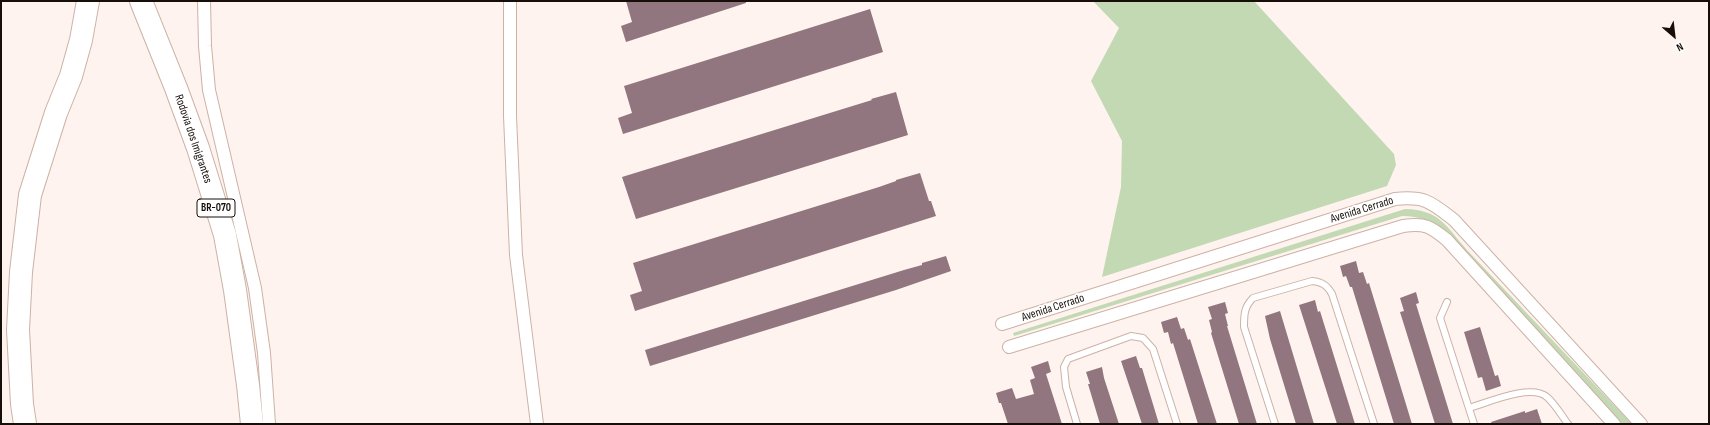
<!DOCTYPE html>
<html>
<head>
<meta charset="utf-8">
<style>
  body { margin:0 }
  #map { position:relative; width:1710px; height:425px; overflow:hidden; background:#fef3ee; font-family:"Sofia Sans Condensed",sans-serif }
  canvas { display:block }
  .frame { position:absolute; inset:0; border:2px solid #170e0a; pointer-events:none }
  .north { position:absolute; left:1654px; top:16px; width:40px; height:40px; -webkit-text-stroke:3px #fff; paint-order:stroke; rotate:152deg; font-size:11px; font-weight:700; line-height:16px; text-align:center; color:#170e0a }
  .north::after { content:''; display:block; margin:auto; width:14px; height:18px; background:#170e0a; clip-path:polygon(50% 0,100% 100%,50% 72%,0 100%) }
</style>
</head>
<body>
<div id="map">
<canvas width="1710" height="425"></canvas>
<div class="frame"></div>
<div class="north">N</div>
</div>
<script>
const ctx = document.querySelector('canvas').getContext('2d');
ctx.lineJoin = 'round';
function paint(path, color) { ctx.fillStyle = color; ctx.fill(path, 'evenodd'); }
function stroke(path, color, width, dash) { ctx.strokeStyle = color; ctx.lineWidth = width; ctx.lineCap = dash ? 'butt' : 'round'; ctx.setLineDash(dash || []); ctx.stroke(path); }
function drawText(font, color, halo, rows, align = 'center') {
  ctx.font = font + ' "Sofia Sans Condensed",sans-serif'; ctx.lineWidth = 3.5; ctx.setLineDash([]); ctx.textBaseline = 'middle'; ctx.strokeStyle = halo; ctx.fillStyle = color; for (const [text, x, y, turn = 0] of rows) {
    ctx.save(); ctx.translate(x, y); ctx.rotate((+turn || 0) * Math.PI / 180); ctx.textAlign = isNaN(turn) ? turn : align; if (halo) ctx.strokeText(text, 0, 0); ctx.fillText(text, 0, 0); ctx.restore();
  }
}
paint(new Path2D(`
  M 1093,1 L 1254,1 L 1394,154 L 1396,165 L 1387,186 L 1102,277 L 1121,187 L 1122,141 L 1091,81 L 1119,28 Z
  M 1405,209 C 1440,210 1446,226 1467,250 L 1632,424 L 1622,424 L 1443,232 C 1430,221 1420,216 1402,216 L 1014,336 L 1013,333 Z`), '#c2d9b3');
paint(new Path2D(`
  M 626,1 L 746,1 L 746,3 L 626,42 L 621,26 L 632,22 Z
  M 870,9 L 883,52 L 623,134 L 618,118 L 632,113 L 624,86 Z
  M 896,92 L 908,135 L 636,219 L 622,177 L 872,100 L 871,99 Z
  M 920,173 L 929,201 L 931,201 L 936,216 L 635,311 L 630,295 L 642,291 L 633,263 L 879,187 L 896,181 L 896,180 Z
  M 946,256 L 951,271 L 896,290 L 650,366 L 645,350 L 904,270 L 922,265 L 922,263 Z
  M 1356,261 L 1359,273 L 1363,272 L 1367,284 L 1369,283 L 1412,424 L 1394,424 L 1352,287 L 1350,287 L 1346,276 L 1343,277 L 1340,266 Z
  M 1416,292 L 1419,303 L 1416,304 L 1453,424 L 1435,424 L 1400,312 L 1404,311 L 1400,298 Z
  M 1315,300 L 1318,312 L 1320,311 L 1355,424 L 1337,424 L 1299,305 Z
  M 1225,302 L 1228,313 L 1225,314 L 1228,326 L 1227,326 L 1257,424 L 1239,424 L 1211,333 L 1212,332 L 1209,320 L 1212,319 L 1208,307 Z
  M 1280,311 L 1283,321 L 1314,424 L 1296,424 L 1270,339 L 1265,316 Z
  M 1177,317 L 1181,329 L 1184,328 L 1188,340 L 1190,339 L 1217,424 L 1198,424 L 1173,343 L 1171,344 L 1168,332 L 1164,333 L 1161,322 Z
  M 1480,327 L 1495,376 L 1498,375 L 1501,386 L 1486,391 L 1482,377 L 1478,378 L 1464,332 Z
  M 1136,356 L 1140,368 L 1142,368 L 1159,424 L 1142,424 L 1121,361 Z
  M 1048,361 L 1051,372 L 1046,374 L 1062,424 L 1008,424 L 1001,403 L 999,403 L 996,393 L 1012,388 L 1016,399 L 1034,394 L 1030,380 L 1035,378 L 1031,367 Z
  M 1102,367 L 1104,378 L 1119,424 L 1100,424 L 1088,384 L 1090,384 L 1086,372 Z
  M 1537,409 L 1542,424 L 1492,424 L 1491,422 L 1525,411 L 1525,413 Z`), '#91767f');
const lane = new Path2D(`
  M 1447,302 L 1440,318 L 1474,424
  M 1469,408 C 1487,403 1531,383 1547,397 C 1555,404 1562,416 1568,424
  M 1077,424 L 1066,387 L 1064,367 L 1068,359 L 1131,336 L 1143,338 L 1153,349 L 1177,424
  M 1275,424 L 1244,327 C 1244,315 1244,307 1253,298 L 1312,281 C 1322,282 1327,285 1332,294 L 1374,424`);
const street = new Path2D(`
  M 204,1 L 205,46 L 209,90 L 255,288 L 264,353 L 269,424
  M 510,1 L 510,116 L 516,255 L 537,424
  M 1002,324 L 1395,199 C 1425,196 1431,202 1454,220 L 1641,424
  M 1009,347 L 1403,226 C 1425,223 1430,226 1447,240 L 1614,424`);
const highway = new Path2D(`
  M 141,1 L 176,88 L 198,148 L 225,235 L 235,290 L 248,385 L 252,424
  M 25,424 L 22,404 L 18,330 L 21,272 L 30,195 L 56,113 L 71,76 L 81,40 L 88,1`);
stroke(lane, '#cdb2a6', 8);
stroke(street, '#cdb2a6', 14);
stroke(highway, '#cdb2a6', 24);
stroke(lane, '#fff', 6);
stroke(street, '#fff', 12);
stroke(highway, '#fff', 22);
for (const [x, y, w] of [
  [216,208,38]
]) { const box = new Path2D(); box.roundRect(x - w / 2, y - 9, w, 18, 3); ctx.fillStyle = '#fff'; ctx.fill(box); stroke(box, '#170e0a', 1); }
drawText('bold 11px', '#170e0a', null, [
  ["BR-070",216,208]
]);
drawText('12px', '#170e0a', '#fff', [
  ["Rodovia dos Imigrantes",193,139,71],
  ["Avenida Cerrado",1362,210,-17],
  ["Avenida Cerrado",1053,308,-18]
]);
</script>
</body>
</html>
